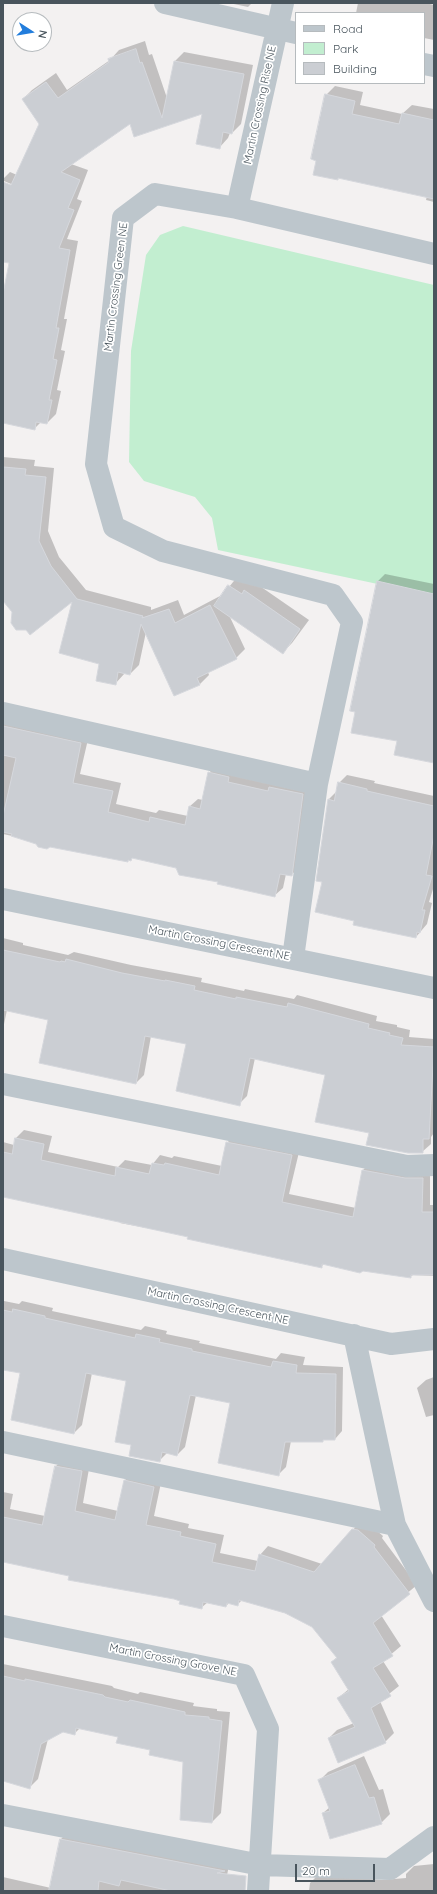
<!DOCTYPE html>
<html>
<head>
<meta charset="utf-8">
<style>
  body { margin:0 }
  #map { position:relative; width:437px; height:1894px; overflow:hidden; background:#f3f1f1; font-family:Quicksand,sans-serif }
  canvas { display:block }
  .frame { position:absolute; inset:0; border:4px solid #49555d; pointer-events:none }
  .legend { position:absolute; left:295px; top:12px; width:130px; height:72px; box-sizing:border-box; background:#fff; border:1px solid #b6bbbe; margin:0; padding:5px 7px; list-style:none; font-size:12px; color:#49555d }
  .legend li { display:flex; align-items:center; gap:8px; height:20px }
  .legend b { width:20px; border:1px solid #b6bbbe }
  .north { position:absolute; left:12px; top:12px; width:40px; height:40px; box-sizing:border-box; background:#fff; border:1px solid #b6bbbe; border-radius:50%; rotate:102deg; font-size:11px; font-weight:700; line-height:16px; text-align:center; color:#49555d }
  .north::after { content:''; display:block; margin:auto; width:14px; height:18px; background:#227ddc; clip-path:polygon(50% 0,100% 100%,50% 72%,0 100%) }
  .scale { position:absolute; left:295px; top:1864px; width:80px; height:18px; box-sizing:border-box; border:2px solid #49555d; border-top:0; padding-left:5px; font-size:12px; line-height:14px; white-space:nowrap; color:#49555d; -webkit-text-stroke:3px #fff; paint-order:stroke }
</style>
</head>
<body>
<div id="map">
<canvas width="437" height="1894"></canvas>
<div class="frame"></div>
<ul class="legend">
<li><b style="height:5px;background:#bdc6cc"></b>Road</li>
<li><b style="height:11px;background:#c2eed0"></b>Park</li>
<li><b style="height:11px;background:#cbced3"></b>Building</li>
</ul>
<div class="north">N</div>
<div class="scale">20 m</div>
</div>
<script>
const ctx = document.querySelector('canvas').getContext('2d');
ctx.lineJoin = 'round';
function paint(path, color) { ctx.fillStyle = color; ctx.fill(path, 'evenodd'); }
function stroke(path, color, width, dash) { ctx.strokeStyle = color; ctx.lineWidth = width; ctx.lineCap = dash ? 'butt' : 'round'; ctx.setLineDash(dash || []); ctx.stroke(path); }
function drawText(font, color, halo, rows, align = 'center') {
  ctx.font = font + ' Quicksand,sans-serif'; ctx.lineWidth = 3.5; ctx.setLineDash([]); ctx.textBaseline = 'middle'; ctx.strokeStyle = halo; ctx.fillStyle = color; for (const [text, x, y, turn = 0] of rows) {
    ctx.save(); ctx.translate(x, y); ctx.rotate((+turn || 0) * Math.PI / 180); ctx.textAlign = isNaN(turn) ? turn : align; if (halo) ctx.strokeText(text, 0, 0); ctx.fillText(text, 0, 0); ctx.restore();
  }
}
paint(new Path2D(`
  M 183,226 L 434,285 L 434,596 L 218,550 L 212,518 L 195,497 L 144,481 L 129,462 L 131,351 L 146,255 L 160,235 Z`), '#c2eed0');
paint(new Path2D(`
  M 229,3 L 252,3 L 248,7 Z
  M 358,3 L 426,3 L 434,5 L 434,40 L 424,38 L 424,13 L 356,13 Z
  M 145,41 L 149,55 L 152,54 L 167,98 L 175,61 L 184,52 L 253,65 L 241,124 L 232,133 L 230,133 L 228,138 L 219,148 L 204,113 L 130,122 L 71,164 L 88,170 L 77,199 L 82,201 L 67,239 L 78,241 L 64,319 L 67,319 L 61,350 L 65,351 L 57,390 L 61,391 L 56,414 L 47,423 L 41,422 L 35,428 L 3,422 L 3,299 L 10,263 L 3,254 L 3,179 L 10,172 L 17,175 L 40,123 L 23,99 L 32,90 L 56,73 L 67,90 L 110,60 L 119,50 ZM 4,181 L 16,186 L 15,188 L 4,183 Z
  M 335,86 L 363,92 L 360,105 L 402,114 L 412,105 L 434,109 L 434,202 L 426,200 L 427,196 L 340,177 L 337,179 L 326,95 Z
  M 3,457 L 35,460 L 34,466 L 54,468 L 48,531 L 59,557 L 86,590 L 151,607 L 151,610 L 178,600 L 184,615 L 220,596 L 220,598 L 238,576 L 254,582 L 309,620 L 292,643 L 283,652 L 229,615 L 245,649 L 236,658 L 208,672 L 209,675 L 200,684 L 146,632 L 139,665 L 130,674 L 125,673 L 115,684 L 101,663 L 74,600 L 13,612 L 3,600 Z
  M 385,574 L 434,584 L 434,762 L 398,741 L 378,581 Z
  M 3,713 L 89,735 L 80,774 L 121,783 L 116,804 L 156,813 L 159,810 L 188,816 L 189,807 L 198,799 L 203,800 L 209,773 L 217,764 L 311,786 L 300,867 L 291,875 L 286,874 L 283,888 L 274,896 L 177,867 L 134,857 L 127,861 L 3,834 Z
  M 347,775 L 375,781 L 374,783 L 434,796 L 434,886 L 429,902 L 432,903 L 427,924 L 416,937 L 355,920 L 323,882 L 328,800 L 336,792 L 339,783 Z
  M 3,938 L 23,943 L 23,945 L 68,955 L 74,952 L 131,965 L 202,978 L 201,982 L 244,991 L 245,989 L 294,999 L 297,995 L 377,1016 L 376,1021 L 397,1025 L 397,1027 L 410,1030 L 409,1037 L 434,1039 L 434,1133 L 431,1137 L 431,1144 L 422,1152 L 370,1132 L 326,1074 L 255,1058 L 247,1096 L 239,1104 L 187,1044 L 151,1036 L 144,1075 L 136,1083 L 50,1019 L 7,1010 L 3,1029 Z
  M 24,1130 L 52,1136 L 48,1152 L 118,1167 L 125,1160 L 152,1165 L 160,1155 L 172,1158 L 174,1156 L 222,1166 L 227,1143 L 235,1134 L 300,1148 L 289,1194 L 356,1208 L 363,1170 L 371,1162 L 430,1170 L 430,1205 L 434,1205 L 434,1276 L 413,1275 L 410,1277 L 325,1263 L 321,1267 L 189,1236 L 120,1223 L 121,1221 L 3,1196 L 3,1142 L 14,1145 L 16,1138 Z
  M 4,1301 L 19,1304 L 22,1301 L 53,1308 L 52,1311 L 141,1330 L 145,1326 L 167,1331 L 166,1334 L 200,1341 L 199,1343 L 276,1359 L 281,1353 L 305,1357 L 303,1365 L 343,1367 L 342,1431 L 335,1439 L 325,1439 L 322,1441 L 291,1441 L 286,1467 L 278,1475 L 232,1403 L 196,1395 L 185,1447 L 177,1455 L 167,1453 L 159,1461 L 132,1445 L 128,1380 L 92,1373 L 82,1425 L 74,1433 L 22,1373 L 3,1369 Z
  M 434,1377 L 434,1415 L 426,1417 L 417,1388 L 426,1380 Z
  M 65,1458 L 90,1463 L 83,1503 L 118,1511 L 124,1481 L 133,1472 L 162,1478 L 154,1516 L 189,1524 L 188,1528 L 224,1535 L 220,1553 L 258,1561 L 260,1555 L 268,1546 L 322,1564 L 361,1521 L 367,1522 L 383,1536 L 382,1538 L 417,1585 L 381,1615 L 401,1646 L 383,1661 L 399,1686 L 380,1701 L 394,1733 L 385,1742 L 329,1738 L 337,1730 L 354,1723 L 338,1698 L 349,1689 L 332,1662 L 337,1657 L 312,1626 L 285,1613 L 242,1600 L 237,1605 L 229,1603 L 226,1606 L 208,1602 L 201,1608 L 175,1598 L 3,1561 L 3,1492 L 13,1494 L 10,1509 L 45,1516 L 56,1466 Z
  M 3,1664 L 112,1686 L 114,1688 L 138,1694 L 140,1692 L 194,1703 L 193,1706 L 217,1709 L 217,1711 L 230,1712 L 221,1813 L 212,1822 L 184,1761 L 119,1737 L 80,1728 L 75,1733 L 63,1731 L 48,1739 L 38,1779 L 30,1787 L 3,1781 Z
  M 364,1756 L 379,1790 L 383,1789 L 390,1814 L 381,1823 L 323,1813 L 330,1807 L 319,1781 L 328,1772 Z
  M 69,1831 L 229,1865 L 224,1891 L 3,1891 L 3,1877 L 51,1888 L 61,1839 Z
  M 434,1864 L 434,1891 L 309,1891 L 310,1883 L 318,1875 L 382,1880 L 406,1878 L 406,1874 L 414,1866 Z`), '#0003');
const building = new Path2D(`
  M 136,49 L 140,63 L 142,62 L 162,118 L 174,61 L 244,74 L 232,134 L 223,132 L 220,149 L 196,144 L 202,114 L 134,137 L 130,124 L 61,172 L 80,180 L 68,208 L 74,210 L 59,248 L 70,250 L 56,328 L 59,328 L 53,359 L 57,360 L 49,400 L 52,400 L 47,424 L 36,422 L 35,430 L 3,423 L 3,294 L 9,263 L 3,262 L 3,182 L 11,185 L 39,124 L 22,99 L 46,82 L 58,98 L 109,62 L 108,59 Z
  M 325,94 L 355,101 L 352,114 L 399,124 L 402,113 L 434,120 L 434,199 L 338,178 L 338,180 L 313,175 L 316,161 L 311,159 Z
  M 3,467 L 26,469 L 25,475 L 46,477 L 39,541 L 51,566 L 77,599 L 143,616 L 142,618 L 169,609 L 175,623 L 210,605 L 237,659 L 197,678 L 200,685 L 174,696 L 141,624 L 130,675 L 118,672 L 116,685 L 96,681 L 99,664 L 59,653 L 72,602 L 30,635 L 26,630 L 16,630 L 11,623 L 12,612 L 3,601 Z
  M 377,581 L 434,594 L 434,763 L 394,755 L 397,741 L 351,733 L 355,712 L 350,711 Z
  M 228,585 L 242,594 L 244,590 L 300,629 L 283,654 L 214,606 Z
  M 3,726 L 81,743 L 73,783 L 113,791 L 108,812 L 149,822 L 150,817 L 185,825 L 189,806 L 200,809 L 208,772 L 229,777 L 228,782 L 268,791 L 269,787 L 303,794 L 292,876 L 280,874 L 275,897 L 217,884 L 218,882 L 179,875 L 176,868 L 132,858 L 131,861 L 128,860 L 128,862 L 50,847 L 47,849 L 38,847 L 36,844 L 11,836 L 12,834 L 3,832 L 3,816 L 16,758 L 3,755 Z
  M 338,782 L 367,789 L 367,791 L 434,806 L 434,835 L 426,875 L 432,876 L 422,910 L 425,910 L 420,933 L 417,932 L 416,938 L 353,925 L 354,921 L 315,912 L 322,882 L 316,881 L 328,799 L 334,801 Z
  M 3,950 L 60,962 L 61,961 L 65,962 L 66,959 L 122,973 L 165,981 L 165,980 L 195,986 L 194,990 L 236,999 L 236,997 L 287,1007 L 288,1003 L 369,1024 L 368,1028 L 390,1033 L 389,1035 L 403,1038 L 401,1045 L 434,1047 L 429,1139 L 423,1139 L 423,1153 L 408,1153 L 366,1145 L 369,1133 L 315,1122 L 325,1075 L 250,1058 L 240,1106 L 176,1091 L 186,1044 L 145,1036 L 136,1084 L 39,1063 L 48,1020 L 3,1010 Z
  M 15,1138 L 44,1144 L 41,1160 L 115,1176 L 116,1167 L 149,1174 L 152,1163 L 164,1165 L 165,1163 L 219,1175 L 226,1142 L 292,1155 L 282,1202 L 353,1217 L 362,1170 L 405,1178 L 423,1178 L 422,1212 L 434,1212 L 434,1275 L 411,1275 L 411,1278 L 363,1271 L 360,1273 L 322,1264 L 322,1268 L 187,1239 L 188,1237 L 3,1197 L 3,1152 L 12,1154 Z
  M 13,1309 L 45,1316 L 45,1318 L 135,1338 L 136,1334 L 160,1339 L 159,1342 L 192,1349 L 192,1351 L 271,1367 L 273,1361 L 297,1365 L 296,1373 L 336,1374 L 335,1440 L 323,1440 L 323,1442 L 285,1442 L 279,1476 L 218,1463 L 230,1403 L 190,1395 L 177,1456 L 162,1452 L 160,1462 L 129,1456 L 131,1445 L 115,1442 L 126,1381 L 86,1373 L 74,1434 L 11,1420 L 20,1373 L 3,1370 L 3,1310 L 12,1312 Z
  M 55,1466 L 82,1471 L 75,1511 L 115,1520 L 124,1480 L 154,1487 L 146,1525 L 181,1532 L 180,1536 L 216,1544 L 212,1562 L 255,1571 L 259,1554 L 314,1572 L 352,1529 L 358,1530 L 375,1545 L 374,1547 L 410,1594 L 373,1623 L 393,1656 L 373,1668 L 391,1696 L 371,1708 L 386,1743 L 338,1763 L 328,1738 L 355,1727 L 337,1698 L 349,1691 L 331,1662 L 337,1658 L 312,1627 L 285,1613 L 239,1600 L 238,1606 L 227,1603 L 226,1607 L 203,1602 L 202,1609 L 179,1604 L 180,1601 L 174,1599 L 68,1580 L 69,1576 L 3,1562 L 3,1517 L 42,1525 Z
  M 3,1676 L 25,1681 L 25,1679 L 103,1695 L 105,1697 L 128,1702 L 130,1700 L 185,1712 L 185,1715 L 209,1717 L 209,1719 L 222,1721 L 212,1823 L 180,1820 L 183,1762 L 149,1755 L 150,1750 L 116,1743 L 118,1737 L 76,1728 L 75,1735 L 63,1732 L 41,1744 L 30,1789 L 3,1781 Z
  M 355,1765 L 369,1798 L 374,1797 L 382,1824 L 330,1839 L 322,1813 L 330,1811 L 318,1780 Z
  M 60,1839 L 225,1871 L 217,1873 L 246,1876 L 245,1891 L 171,1891 L 121,1880 L 119,1886 L 99,1881 L 98,1891 L 49,1891 Z`);
paint(building, '#cbced3');
stroke(building, '#d5d7dc', 1);
stroke(new Path2D(`
  M 165,3 L 296,33
  M 424,64 L 434,66
  M 237,208 L 283,3
  M 3,713 L 317,784 L 293,958
  M 317,784 L 352,622 L 333,595 L 163,551 L 114,527 L 96,464 L 123,218 L 155,194 L 237,208 L 434,254
  M 3,899 L 434,988
  M 3,1084 L 407,1166 L 434,1165
  M 3,1259 L 391,1344 L 434,1339
  M 354,1335 L 395,1525 L 434,1601
  M 3,1442 L 395,1525
  M 3,1626 L 244,1675 L 268,1729 L 258,1891
  M 3,1815 L 261,1865 L 390,1869 L 434,1837`), '#bdc6cc', 22);
drawText('11px', '#49555d', '#fff', [
  ["Martin Crossing Rise NE",260,105,-78],
  ["Martin Crossing Green NE",116,287,-83],
  ["Martin Crossing Crescent NE",219,943,11],
  ["Martin Crossing Crescent NE",218,1306,12],
  ["Martin Crossing Grove NE",173,1660,11]
]);
</script>
</body>
</html>
